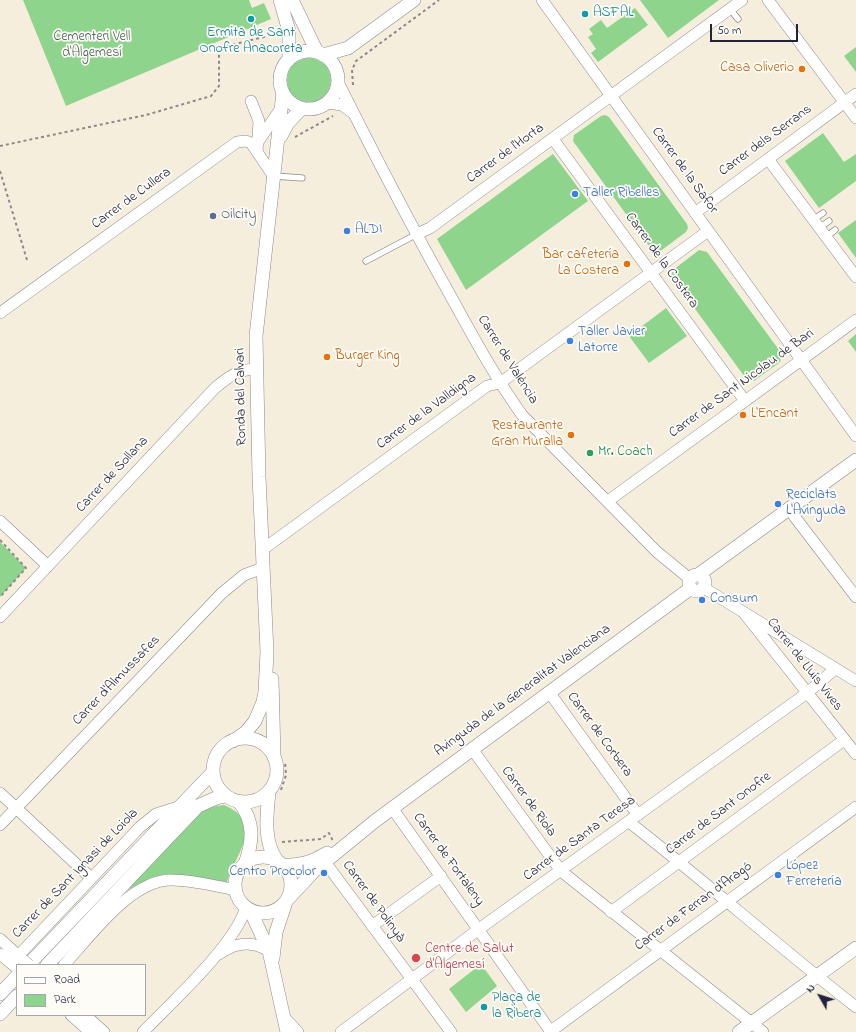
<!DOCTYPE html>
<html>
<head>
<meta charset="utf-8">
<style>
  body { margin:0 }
  #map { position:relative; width:856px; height:1032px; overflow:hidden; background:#f6eedc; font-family:"Indie Flower",sans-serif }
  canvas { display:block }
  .legend { position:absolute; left:16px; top:964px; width:130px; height:52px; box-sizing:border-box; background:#fdfcf7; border:1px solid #a5a5ac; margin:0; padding:5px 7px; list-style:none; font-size:12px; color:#22223b }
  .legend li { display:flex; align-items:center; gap:8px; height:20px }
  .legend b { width:20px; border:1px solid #a5a5ac }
  .north { position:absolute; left:800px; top:976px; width:40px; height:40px; -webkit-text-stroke:3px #fdfcf7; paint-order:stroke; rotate:309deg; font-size:11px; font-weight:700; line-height:16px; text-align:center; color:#22223b }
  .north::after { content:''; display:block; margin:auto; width:14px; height:18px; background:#22223b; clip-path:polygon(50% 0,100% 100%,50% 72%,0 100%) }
  .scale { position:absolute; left:710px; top:24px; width:88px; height:18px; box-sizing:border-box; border:2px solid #22223b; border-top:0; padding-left:5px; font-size:12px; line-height:14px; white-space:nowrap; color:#22223b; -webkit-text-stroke:3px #fdfcf7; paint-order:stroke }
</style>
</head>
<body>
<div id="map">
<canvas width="856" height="1032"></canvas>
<ul class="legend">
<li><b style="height:5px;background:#fff"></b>Road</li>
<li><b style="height:11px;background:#8fd48d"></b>Park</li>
</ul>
<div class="north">N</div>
<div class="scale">50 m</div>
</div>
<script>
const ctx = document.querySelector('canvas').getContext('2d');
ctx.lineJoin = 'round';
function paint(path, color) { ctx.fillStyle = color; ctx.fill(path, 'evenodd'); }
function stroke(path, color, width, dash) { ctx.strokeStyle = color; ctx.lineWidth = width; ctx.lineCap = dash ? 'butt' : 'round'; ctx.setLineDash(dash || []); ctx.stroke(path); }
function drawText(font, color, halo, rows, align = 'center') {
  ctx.font = font + ' "Indie Flower",sans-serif'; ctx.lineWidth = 3.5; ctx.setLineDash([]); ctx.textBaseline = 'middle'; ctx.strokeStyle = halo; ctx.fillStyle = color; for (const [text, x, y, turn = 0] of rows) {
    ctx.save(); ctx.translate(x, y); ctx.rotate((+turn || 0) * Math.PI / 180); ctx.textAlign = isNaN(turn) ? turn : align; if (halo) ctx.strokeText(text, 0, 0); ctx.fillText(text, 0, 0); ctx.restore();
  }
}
paint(new Path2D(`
  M 23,0 L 249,0 L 252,8 L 264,3 L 271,19 L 66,106 Z
  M 640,0 L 719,0 L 668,38 Z
  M 635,8 L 648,25 L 598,62 L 591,53 L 596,49 L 588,37 L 593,34 L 589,29 L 601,20 L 607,28 Z
  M 856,47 L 856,72 L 844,56 Z
  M287 80a22 22 0 1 1 44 0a22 22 0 1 1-44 0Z
  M 605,115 L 609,117 L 687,224 L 688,228 L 686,232 L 659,252 L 652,250 L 573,141 L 574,135 L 601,116 Z
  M 823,133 L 844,162 L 856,154 L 856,181 L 819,208 L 785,161 Z
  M 553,154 L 588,201 L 466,290 L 437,239 Z
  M 856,220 L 856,258 L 838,233 Z
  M 699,250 L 707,252 L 782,354 L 780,362 L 754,381 L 747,380 L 671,276 L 673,270 Z
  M 666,308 L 687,336 L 649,363 L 629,336 Z
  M 856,334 L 856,352 L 848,341 Z
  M 0,542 L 26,568 L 0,597 Z
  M 224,805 C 266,823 235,855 227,882 L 168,876 L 150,879 L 127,890 L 198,814 L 208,807 Z
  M 481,964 L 497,986 L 466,1012 L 449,989 Z`), '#8fd48d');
const service = new Path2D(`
  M 730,9 L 738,19
  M 274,176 L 302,178
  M 813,220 L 823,213
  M 819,228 L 829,221
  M 826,237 L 835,230
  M 366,261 L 417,234`);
const minor = new Path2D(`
  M 542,0 L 856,436
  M 768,0 L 856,118
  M 338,82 C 372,150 407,218 444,284 C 469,329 492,373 522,415 L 657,552 L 690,579
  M 251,101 L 259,121 L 257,152
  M 327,103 L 342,105 L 353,113
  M 553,139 L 745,401
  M 258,142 L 281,108
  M 768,159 L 856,277
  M 695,213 L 856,94
  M 417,234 L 430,228 L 742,0
  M 0,313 L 237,142 L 246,141 L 251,143 L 274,177
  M 608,501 L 856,320
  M 794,516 L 856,597
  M 0,521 L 48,566
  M 262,550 L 487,386 L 500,383 L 708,231
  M 704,588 L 856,681
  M 744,613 L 856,754
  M 0,617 L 215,388 C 228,377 239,369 257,369
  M 549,692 L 638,815
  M 472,749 L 561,871 L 763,1032
  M 0,793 L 91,878
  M 392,808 L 551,1032
  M 629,822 C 706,882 779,947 856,1007
  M 0,825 L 222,593 L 244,575 L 263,568
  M 325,862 L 451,1032
  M 611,912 L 844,740
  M 372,926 L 441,876
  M 0,939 L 22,959
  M 0,954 L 17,968
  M 219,954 C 234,943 252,940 269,951
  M 18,956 L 140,827 L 156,814 L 178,807
  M 64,965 C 90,937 131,879 172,880 C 193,880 215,886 236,890
  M 71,1015 L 90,1032
  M 85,1015 L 104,1032
  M 283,1016 L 298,1032
  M 551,1031 L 856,807
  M 143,1032 C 171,1003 236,944 246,907
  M 341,1032 L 479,929 L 807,693 L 835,669`);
const tertiary = new Path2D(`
  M 280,0 L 289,31 L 289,60
  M 292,0 L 317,52
  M280 80a29 29 0 1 1 58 0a29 29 0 1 1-58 0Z
  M 323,55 L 348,48 L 414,0
  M 281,136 L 288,123 L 302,108
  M689 583a8 8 0 1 1 16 0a8 8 0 1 1-16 0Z
  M 698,575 L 856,460
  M 272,679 L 274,757
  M213 770a32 32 0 1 1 64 0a32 32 0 1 1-64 0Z
  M 233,741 L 246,732 L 255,721 L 263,702 L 265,692 L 267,652 L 259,477 L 256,336 L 283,92
  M 269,792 C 267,813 263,840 276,859
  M 239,802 C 255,822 253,841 245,864
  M235 885a28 28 0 1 1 56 0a28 28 0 1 1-56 0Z
  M 283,865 C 300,866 312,862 327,853
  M 288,899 L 315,870 L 375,821 L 691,588
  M 250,910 L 269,951 L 287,1032
  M 273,958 L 276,932 L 286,902
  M 28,965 L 213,772
  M 47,965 L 198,806 L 216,798 L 226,796
  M 0,994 L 17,976
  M 0,1014 L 17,996
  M 739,1032 L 856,948`);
stroke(service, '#8c888c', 7);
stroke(minor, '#8c888c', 12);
stroke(tertiary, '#8c888c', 14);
stroke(new Path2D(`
  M 353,85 L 352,70 L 356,61 L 439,0
  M 295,137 L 333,116
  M 0,146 L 146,115 L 211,96 L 219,86 L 219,48 L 276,34
  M 0,171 L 27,260
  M 0,540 L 26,568 L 0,597
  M 281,790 L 286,775 L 285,761
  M 282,842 L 321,839 L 329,833 L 333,841`), '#8c888c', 2, [3, 3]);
stroke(service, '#fff', 5.5);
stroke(minor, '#fff', 11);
stroke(tertiary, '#fff', 13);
const minorBridge = new Path2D(`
  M 22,959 L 29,965`);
stroke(minorBridge, '#8c888c', 12, []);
stroke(minorBridge, '#fff', 11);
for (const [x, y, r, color] of [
  [585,14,4,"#0f9aa8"],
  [251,19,4,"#0f9aa8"],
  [802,69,4,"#e8710a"],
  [575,194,4,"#3f7fe0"],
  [213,216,4,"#5c6f8a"],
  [347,231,4,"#3f7fe0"],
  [627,264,4,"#e8710a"],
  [570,341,4,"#3f7fe0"],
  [327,357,4,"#e8710a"],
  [743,415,4,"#e8710a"],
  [571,435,4,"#e8710a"],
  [590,453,4,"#2e9e5b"],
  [778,504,4,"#3f7fe0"],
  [702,600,4,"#3f7fe0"],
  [324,873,4,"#3f7fe0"],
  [778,875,4,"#3f7fe0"],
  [416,958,5,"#e0444e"],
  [484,1007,4,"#0f9aa8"]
]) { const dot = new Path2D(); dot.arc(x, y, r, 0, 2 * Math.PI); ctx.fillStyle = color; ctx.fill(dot); stroke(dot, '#fdfcf7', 1.5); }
drawText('14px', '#0d838f', '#fdfcf7', [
  ["ASFAL",593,14],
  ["Ermita de Sant",251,34,"center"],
  ["Onofre Anacoreta",251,50,"center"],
  ["Plaça de",492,999],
  ["la Ribera",492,1015]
], 'left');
drawText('14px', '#486058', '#fdfcf7', [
  ["Cementeri Vell",92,38],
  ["d'Algemesí",92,54]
]);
drawText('14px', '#c56008', '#fdfcf7', [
  ["Casa Oliverio",794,69],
  ["Bar cafetería",619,256],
  ["La Costera",619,272],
  ["Burger King",335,357,"left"],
  ["L'Encant",751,415,"left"],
  ["Restaurante",563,427],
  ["Gran Muralla",563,443]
], 'right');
drawText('14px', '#22223b', '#fdfcf7', [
  ["Carrer dels Serrans",766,141,-36],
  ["Carrer de l'Horta",506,154,-36],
  ["Carrer de la Safor",684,171,54],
  ["Carrer de Cullera",132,199,-36],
  ["Carrer de la Costera",661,261,54],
  ["Carrer de València",507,360,58],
  ["Carrer de Sant Nicolau de Bari",742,384,-36],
  ["Ronda del Calvari",242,397,-91],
  ["Carrer de la Valldigna",427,412,-36],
  ["Carrer de Sollana",113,475,-47],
  ["Carrer de Lluís Vives",804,665,52],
  ["Carrer d'Almussafes",117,681,-46],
  ["Avinguda de la Generalitat Valenciana",523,691,-36],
  ["Carrer de Corbera",599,735,54],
  ["Carrer de Riola",528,802,54],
  ["Carrer de Sant Onofre",719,814,-37],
  ["Carrer de Santa Teresa",580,839,-36],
  ["Carrer de Fortaleny",448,860,54],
  ["Carrer de Sant Ignasi de Loiola",76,874,-46],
  ["Carrer de Polinyà",373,902,54],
  ["Carrer de Ferran d'Aragó",694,907,-36]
]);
drawText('14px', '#366cbe', '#fdfcf7', [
  ["Taller Ribelles",583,194],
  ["ALDI",355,231],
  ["Taller Javier",578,333],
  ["Latorre",578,349],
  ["Reciclats",786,496],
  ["L'Avinguda",786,512],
  ["Consum",710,600],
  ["López",786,867],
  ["Ferretería",786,883],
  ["Centro Procolor",316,873,"right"]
], 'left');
drawText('14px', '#4e5e75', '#fdfcf7', [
  ["Oilcity",221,216]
], 'left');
drawText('14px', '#27864d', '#fdfcf7', [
  ["Mr. Coach",598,453]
], 'left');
drawText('14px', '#be3a42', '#fdfcf7', [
  ["Centre de Salut",425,950],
  ["d'Algemesí",425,966]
], 'left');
</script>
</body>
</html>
